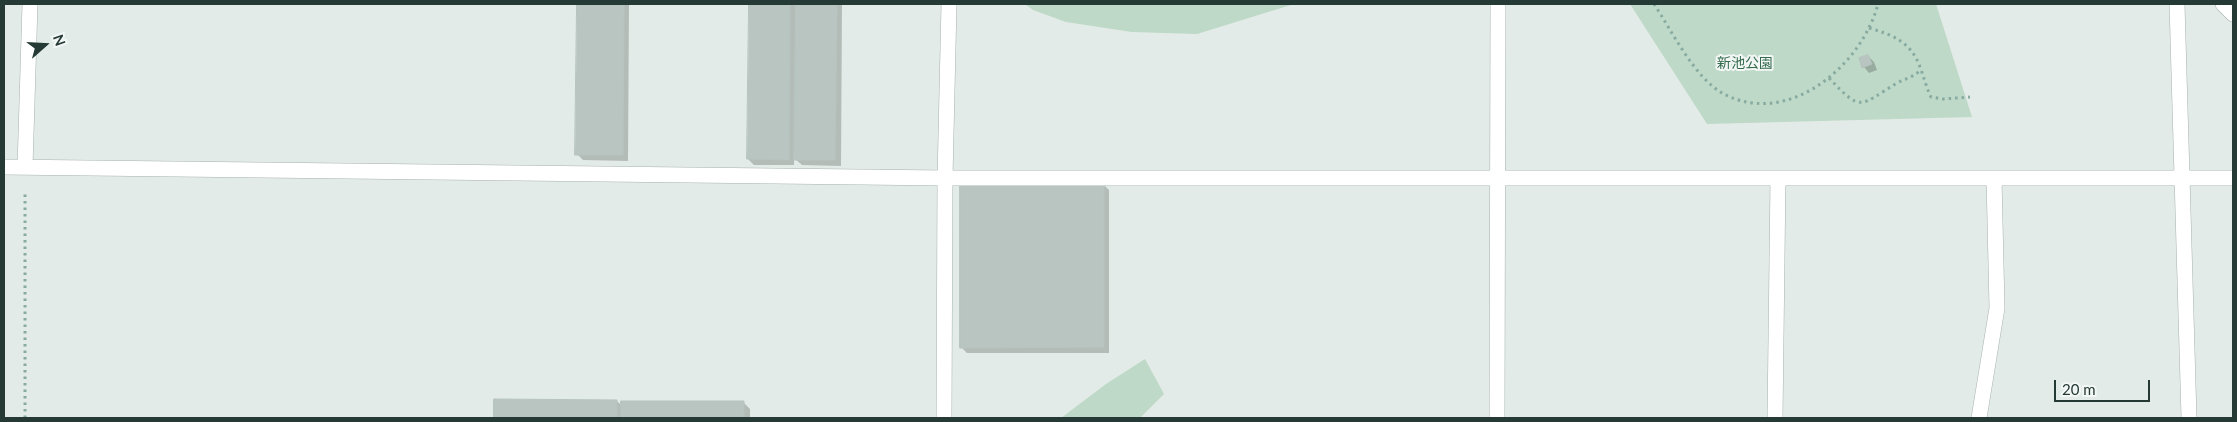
<!DOCTYPE html>
<html>
<head>
<meta charset="utf-8">
<style>
  body { margin:0 }
  #map { position:relative; width:2237px; height:422px; overflow:hidden; background:#e2ebe7; font-family:Lato,sans-serif }
  canvas { display:block }
  .frame { position:absolute; inset:0; border:5px solid #253935; pointer-events:none }
  .north { position:absolute; left:20px; top:20px; width:50px; height:50px; -webkit-text-stroke:4px #f2f7f5; paint-order:stroke; rotate:71deg; font-size:14px; font-weight:700; line-height:20px; text-align:center; color:#253935 }
  .north::after { content:''; display:block; margin:auto; width:18px; height:22px; background:#253935; clip-path:polygon(50% 0,100% 100%,50% 72%,0 100%) }
  .scale { position:absolute; left:2054px; top:380px; width:96px; height:22px; box-sizing:border-box; border:2px solid #253935; border-top:0; padding-left:6px; font-size:15px; line-height:18px; white-space:nowrap; color:#253935; -webkit-text-stroke:4px #f2f7f5; paint-order:stroke }
</style>
</head>
<body>
<div id="map">
<canvas width="2237" height="422"></canvas>
<div class="frame"></div>
<div class="north">N</div>
<div class="scale">20 m</div>
</div>
<script>
const ctx = document.querySelector('canvas').getContext('2d');
ctx.lineJoin = 'round';
function paint(path, color) { ctx.fillStyle = color; ctx.fill(path, 'evenodd'); }
function stroke(path, color, width, dash) { ctx.strokeStyle = color; ctx.lineWidth = width; ctx.lineCap = dash ? 'butt' : 'round'; ctx.setLineDash(dash || []); ctx.stroke(path); }
function drawText(font, color, halo, rows, align = 'center') {
  ctx.font = font + ' Lato,"Noto Sans JP",sans-serif'; ctx.lineWidth = 4; ctx.setLineDash([]); ctx.textBaseline = 'middle'; ctx.strokeStyle = halo; ctx.fillStyle = color; for (const [text, x, y, turn = 0] of rows) {
    ctx.save(); ctx.translate(x, y); ctx.rotate((+turn || 0) * Math.PI / 180); ctx.textAlign = isNaN(turn) ? turn : align; if (halo) ctx.strokeText(text, 0, 0); ctx.fillText(text, 0, 0); ctx.restore();
  }
}
paint(new Path2D(`
  M 1025,4 L 1294,4 L 1197,34 L 1132,32 L 1066,22 L 1033,10 Z
  M 1630,4 L 1936,4 L 1972,117 L 1707,124 Z
  M 1145,359 L 1164,394 L 1140,418 L 1061,418 L 1106,384 Z`), '#bed9c7');
paint(new Path2D(`
  M 578,4 L 629,4 L 628,161 L 583,160 L 577,154 Z
  M 750,4 L 842,4 L 841,166 L 802,165 L 794,158 L 794,165 L 754,165 L 748,159 Z
  M 1868,56 L 1874,62 L 1877,70 L 1869,73 L 1864,67 Z
  M 1103,184 L 1109,190 L 1109,353 L 967,353 L 961,347 Z
  M 495,400 L 617,401 L 623,407 L 744,403 L 750,409 L 750,418 L 495,418 Z`), '#0003');
const building = new Path2D(`
  M 577,4 L 624,4 L 623,155 L 575,155 Z
  M 749,4 L 790,4 L 789,160 L 747,159 Z
  M 796,4 L 837,4 L 835,160 L 794,160 Z
  M 1868,55 L 1872,64 L 1862,68 L 1859,58 Z
  M 960,183 L 1104,183 L 1104,347 L 960,348 Z
  M 494,399 L 617,400 L 617,418 L 494,418 Z
  M 621,401 L 744,401 L 744,418 L 621,418 Z`);
paint(building, '#b8c5c1');
stroke(building, '#b6c3bf', 1);
const minor = new Path2D(`
  M 2177,4 L 2189,418
  M 2223,4 L 2233,14
  M 4,167 L 945,178 L 2233,178
  M 25,167 L 30,4
  M 944,418 L 945,178 L 949,4
  M 1497,418 L 1498,4
  M 1775,418 L 1778,178
  M 1979,418 L 1997,308 L 1994,178`);
stroke(minor, '#a6b2ae', 16);
stroke(new Path2D(`
  M 1654,4 C 1672,31 1695,79 1724,94 C 1789,128 1862,65 1878,4
  M 1869,28 C 1893,35 1911,42 1920,67 C 1924,77 1926,87 1931,97 L 1943,99 L 1970,97
  M 1829,78 C 1862,113 1859,106 1897,83 C 1906,78 1915,77 1921,69
  M 25,418 L 25,191`), '#87aaa1', 3, [2.5, 4]);
stroke(minor, '#fff', 15);
drawText('14px', '#346b4d', '#f2f7f5', [
  ["新池公園",1745,63]
]);
</script>
</body>
</html>
